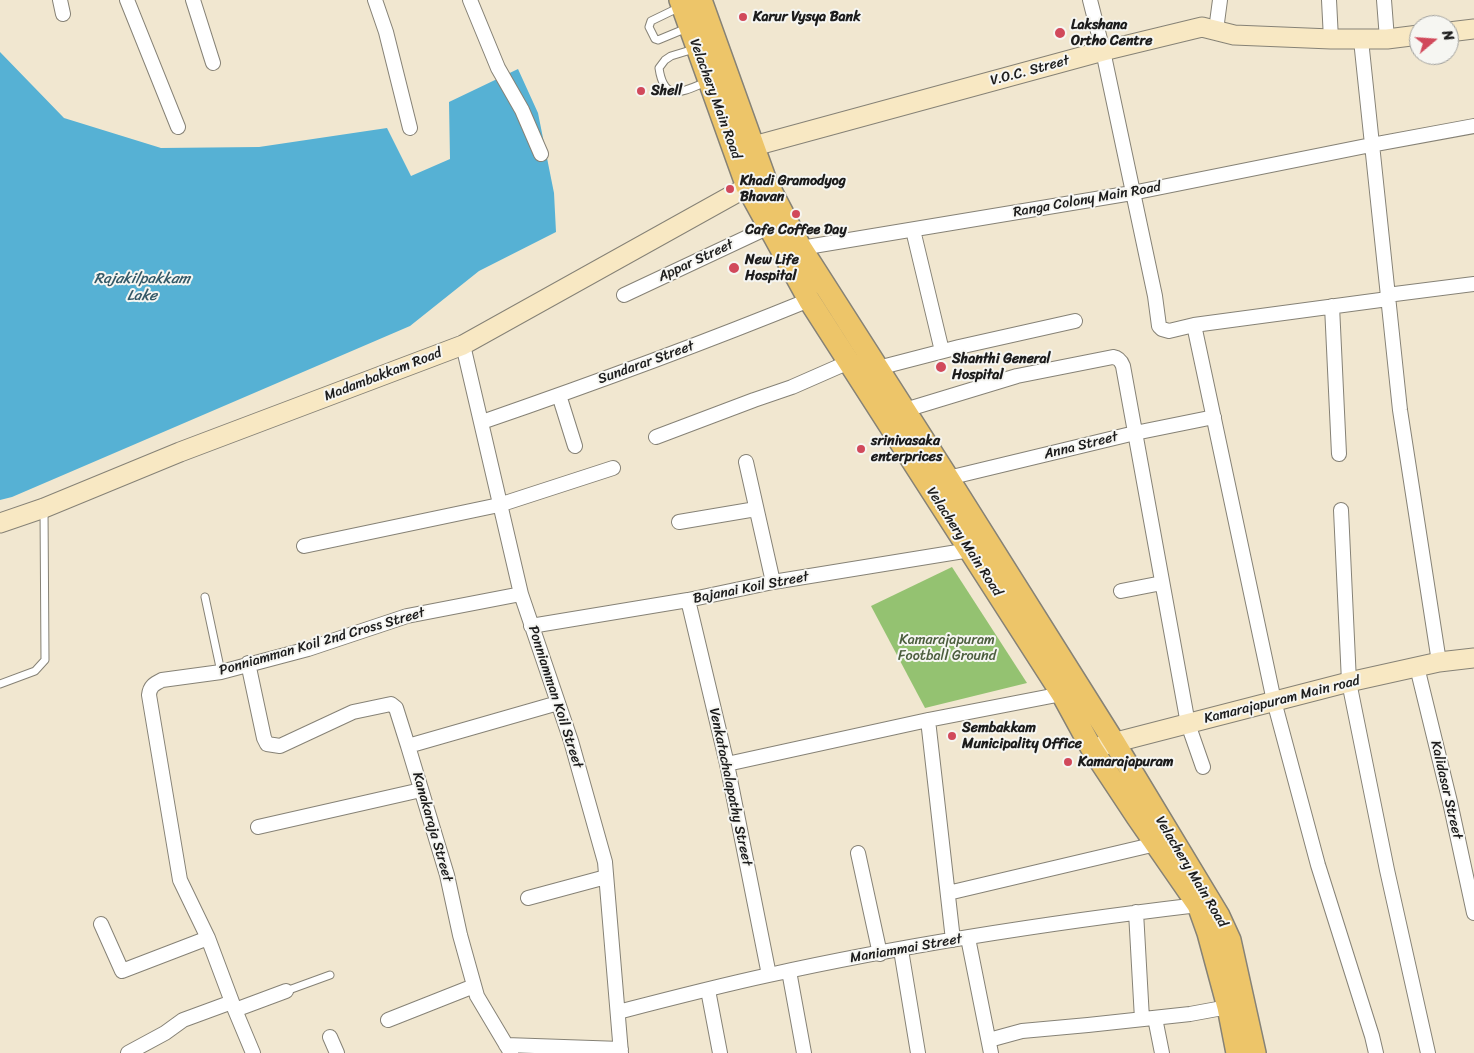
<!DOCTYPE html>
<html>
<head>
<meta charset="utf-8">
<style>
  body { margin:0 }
  #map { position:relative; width:1474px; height:1053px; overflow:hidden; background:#f1e7d0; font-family:Sriracha,sans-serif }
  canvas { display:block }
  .north { position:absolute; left:1409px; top:15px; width:50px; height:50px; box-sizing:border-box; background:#f6f6f2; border:1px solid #9f9f9c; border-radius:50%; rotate:72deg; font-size:14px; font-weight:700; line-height:20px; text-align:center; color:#1c1c1c }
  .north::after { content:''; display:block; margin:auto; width:18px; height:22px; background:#d1495b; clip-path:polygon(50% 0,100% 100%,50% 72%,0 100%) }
</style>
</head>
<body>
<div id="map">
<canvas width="1474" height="1053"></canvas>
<div class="north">N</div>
</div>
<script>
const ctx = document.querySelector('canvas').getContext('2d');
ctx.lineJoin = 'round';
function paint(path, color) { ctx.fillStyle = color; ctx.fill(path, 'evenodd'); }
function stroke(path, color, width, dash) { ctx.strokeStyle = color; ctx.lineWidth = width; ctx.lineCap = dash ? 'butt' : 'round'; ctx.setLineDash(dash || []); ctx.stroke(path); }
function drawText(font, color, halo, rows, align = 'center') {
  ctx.font = font + ' Sriracha,sans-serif'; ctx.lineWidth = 4; ctx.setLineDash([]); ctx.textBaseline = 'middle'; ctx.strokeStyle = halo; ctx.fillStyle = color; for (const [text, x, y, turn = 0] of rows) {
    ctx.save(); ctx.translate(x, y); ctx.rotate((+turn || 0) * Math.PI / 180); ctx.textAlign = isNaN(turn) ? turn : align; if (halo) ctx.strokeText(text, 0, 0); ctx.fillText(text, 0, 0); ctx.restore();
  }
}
paint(new Path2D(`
  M 952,567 L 1027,683 L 925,708 L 871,606 Z`), '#94c271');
paint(new Path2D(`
  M 0,52 L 64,118 L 161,148 L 259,147 L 387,128 L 411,176 L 450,159 L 449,102 L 518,69 L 538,113 L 554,193 L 556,232 L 479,271 L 410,326 L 12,497 L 0,500 Z`), '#56b1d4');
const lane = new Path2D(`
  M 680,7 L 651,21 L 649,27 L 655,39 L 658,40 L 687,28
  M 694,49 L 671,56 L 665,60 L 659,68 C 664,103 682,92 706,82
  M 205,597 L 221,672
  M 0,684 L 35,671 L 45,660 L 44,509
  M 286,991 L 330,975`);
const street = new Path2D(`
  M 60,0 L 63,14
  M 127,0 L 178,127
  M 193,0 L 213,63
  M 375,0 L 386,32 L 410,128
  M 470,0 L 498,68 L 522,110 L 541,154
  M 1090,0 L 1103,51 L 1155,296 L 1159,326 L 1162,329 L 1169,331 L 1194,325 L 1388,299
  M 1329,0 L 1331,39
  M 1384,0 L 1387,39
  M 1216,30 L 1220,0
  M 1361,40 L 1400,410 L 1439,662
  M 913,230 L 942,351
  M 801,248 L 1132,193 L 1371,145 L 1474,126
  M 624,295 L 769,227
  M 1387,295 L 1474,284
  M 1332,306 L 1339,454
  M 1194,325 L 1274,701 L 1318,865 L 1372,1036 L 1376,1053
  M 463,345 L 521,594 L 571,741 L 605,862 L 621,1053
  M 878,368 L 959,347 L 1075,321
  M 559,395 L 575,446
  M 905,410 L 1017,376 L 1113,357 C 1119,358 1121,361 1123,366 L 1188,724 L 1203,767
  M 482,422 C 592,384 701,344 809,300
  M 656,437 L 754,400 L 792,387 L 849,362
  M 746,462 L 773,582
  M 948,478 L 1135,433 L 1214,417
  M 1341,510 L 1349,682 L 1387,870 L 1428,1053
  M 679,522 L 756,509
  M 304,546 L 499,505 L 613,468
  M 1121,591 L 1162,583
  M 688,600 L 727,764 L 769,975
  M 531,626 L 688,600 L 773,582 L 970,550
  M 248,663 L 264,738 L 267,744 L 280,746 L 353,712 L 391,704 L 396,708 L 408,746
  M 1417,667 L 1450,802 L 1474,913
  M 928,720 L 953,940
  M 727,764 L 928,720 L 1062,694
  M 258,827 L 421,790
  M 858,853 L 880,954
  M 948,893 L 1156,844
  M 528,898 L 606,877
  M 1136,912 L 1142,1019
  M 101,924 L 122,971 L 208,938 L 235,1010 L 253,1053
  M 208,938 L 180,880 L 149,695 C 150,686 154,684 162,680 L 221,672 L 308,649 L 407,616 L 521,594
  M 968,938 L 991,1053
  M 901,950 L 918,1053
  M 789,971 L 804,1053
  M 708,990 L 720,1053
  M 235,1010 L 286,991
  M 618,1012 C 668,999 718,986 769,975 C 909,944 1055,922 1198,905
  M 1155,1018 L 1162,1053
  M 388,1020 L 474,986
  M 330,1037 L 337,1053
  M 989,1040 L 1022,1031 L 1088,1025 L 1190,1014 L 1228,1007
  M 506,1045 L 621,1049
  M 128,1053 L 165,1033 L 183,1020 L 232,1002
  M 511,1053 L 477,996 L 460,935 L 447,875 L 408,746 L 558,703`);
const secondary = new Path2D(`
  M 1449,32 L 1474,29
  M 741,151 L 754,146 L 1103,51 L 1202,27 L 1234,35 L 1331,39 L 1387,39 L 1419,35
  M 0,523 L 44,508 L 180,452 L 463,345 L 747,187 L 762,182
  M 1101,746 L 1349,682 L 1439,662 L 1474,658`);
const primary = new Path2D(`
  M 680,0 L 747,187 L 809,300 L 1062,694 L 1092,749 L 1137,817 L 1198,905 L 1208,933 L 1228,1007 L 1237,1053
  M 701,0 L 766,181 L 801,248 L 948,478 L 1114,742 L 1219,916 L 1230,940 L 1255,1053`);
stroke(lane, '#868276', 9);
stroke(street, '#868276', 16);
stroke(secondary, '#868276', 21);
stroke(primary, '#868276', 24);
stroke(lane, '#fff', 7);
stroke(street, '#fff', 14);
stroke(secondary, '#f8e8c3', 19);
stroke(primary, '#edc569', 21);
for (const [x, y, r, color] of [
  [743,17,5,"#d1495b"],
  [1060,33,6,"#d1495b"],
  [641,91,5,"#d1495b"],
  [730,189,5,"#d1495b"],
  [796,214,5,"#d1495b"],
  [734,268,6,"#d1495b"],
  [941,367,6,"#d1495b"],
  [861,449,5,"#d1495b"],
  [952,736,5,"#d1495b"],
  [1068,762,5,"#d1495b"]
]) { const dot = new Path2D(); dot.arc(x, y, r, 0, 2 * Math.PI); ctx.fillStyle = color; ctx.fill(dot); stroke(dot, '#f6f6f2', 2); }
drawText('bold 14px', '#1c1c1c', '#f6f6f2', [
  ["Karur Vysya Bank",753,17],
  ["Lakshana",1071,25],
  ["Ortho Centre",1071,41],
  ["Shell",651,91],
  ["Khadi Gramodyog",740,181],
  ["Bhavan",740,197],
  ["Cafe Coffee Day",796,230,"center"],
  ["New Life",745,260],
  ["Hospital",745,276],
  ["Shanthi General",952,359],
  ["Hospital",952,375],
  ["srinivasaka",871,441],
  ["enterprices",871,457],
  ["Sembakkam",962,728],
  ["Municipality Office",962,744],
  ["Kamarajapuram",1078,762]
], 'left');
drawText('14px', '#1c1c1c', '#f6f6f2', [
  ["V.O.C. Street",1030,71,-15],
  ["Velachery Main Road",715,99,70],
  ["Ranga Colony Main Road",1087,200,-10],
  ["Appar Street",696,261,-25],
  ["Sundarar Street",646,363,-20],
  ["Madambakkam Road",383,375,-21],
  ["Anna Street",1081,446,-14],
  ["Velachery Main Road",964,542,57],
  ["Bajanai Koil Street",751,588,-11],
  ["Ponniamman Koil 2nd Cross Street",322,642,-16],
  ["Ponniamman Koil Street",555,697,72],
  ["Kamarajapuram Main road",1282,700,-14],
  ["Venkatachalapathy Street",730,787,78],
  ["Kalidasar Street",1446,790,77],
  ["Kanakaraja Street",432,827,74],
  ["Velachery Main Road",1191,872,59],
  ["Maniammai Street",906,949,-10]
]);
drawText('14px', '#4c5e3e', '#f6f6f2', [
  ["Kamarajapuram",947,640],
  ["Football Ground",947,656]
]);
drawText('italic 15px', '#335866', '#f6f6f2', [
  ["Rajakilpakkam",142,279],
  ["Lake",142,296]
]);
</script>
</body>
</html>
